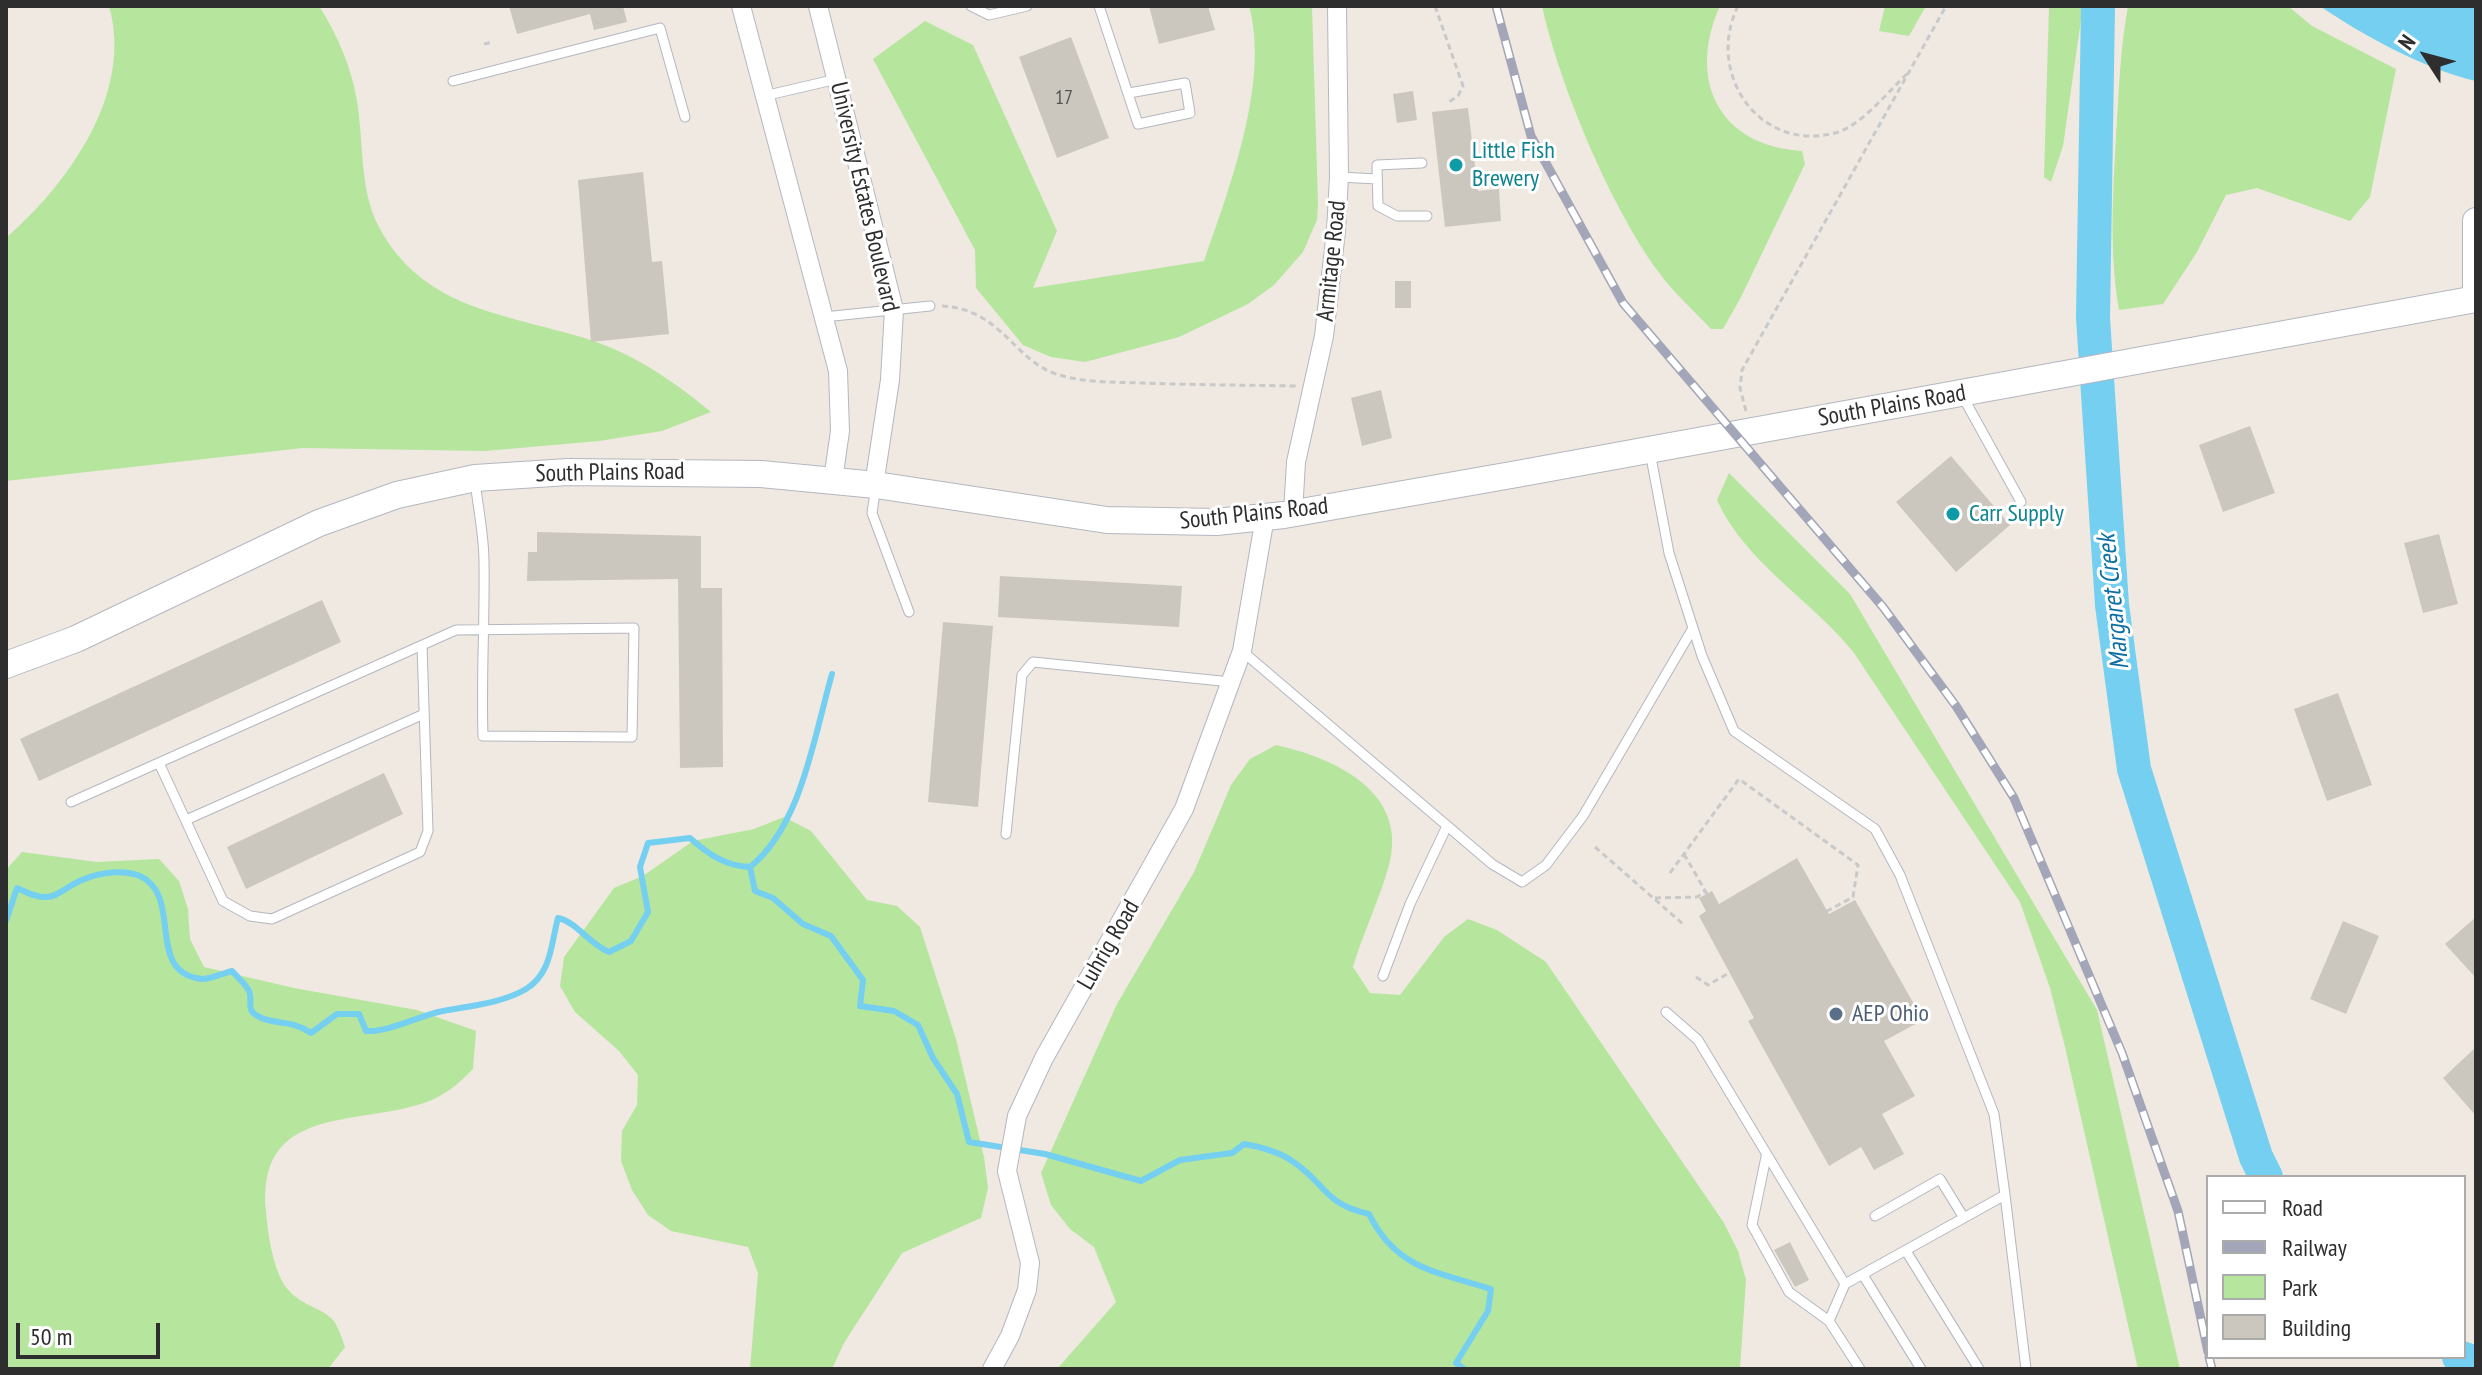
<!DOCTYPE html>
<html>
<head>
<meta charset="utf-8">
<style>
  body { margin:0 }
  #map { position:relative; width:2482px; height:1375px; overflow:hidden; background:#efe9e1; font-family:"PT Sans Narrow",sans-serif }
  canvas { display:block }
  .frame { position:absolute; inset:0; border:8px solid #2e2e2e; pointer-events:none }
  .legend { position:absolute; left:2206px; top:1175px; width:260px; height:184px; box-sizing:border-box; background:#fff; border:2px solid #ababab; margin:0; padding:10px 14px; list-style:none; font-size:24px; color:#2e2e2e }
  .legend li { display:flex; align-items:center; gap:16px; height:40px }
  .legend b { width:40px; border:2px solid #ababab }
  .north { position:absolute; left:2386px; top:16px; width:80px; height:80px; -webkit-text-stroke:6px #fff; paint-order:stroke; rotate:306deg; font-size:22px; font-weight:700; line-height:32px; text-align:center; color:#2e2e2e }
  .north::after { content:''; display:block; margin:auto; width:28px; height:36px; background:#2e2e2e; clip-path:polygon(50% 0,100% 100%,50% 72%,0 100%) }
  .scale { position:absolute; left:16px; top:1323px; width:144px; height:36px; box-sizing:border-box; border:4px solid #2e2e2e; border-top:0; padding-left:10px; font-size:24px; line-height:28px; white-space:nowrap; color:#2e2e2e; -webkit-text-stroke:6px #fff; paint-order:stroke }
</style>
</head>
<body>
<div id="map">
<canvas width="2482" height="1375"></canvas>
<div class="frame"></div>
<ul class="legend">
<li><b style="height:10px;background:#fff"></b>Road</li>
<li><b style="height:10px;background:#a3a6b8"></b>Railway</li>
<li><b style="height:22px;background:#b6e59e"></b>Park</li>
<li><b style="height:22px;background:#cbc7bf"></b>Building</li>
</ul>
<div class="north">N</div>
<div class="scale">50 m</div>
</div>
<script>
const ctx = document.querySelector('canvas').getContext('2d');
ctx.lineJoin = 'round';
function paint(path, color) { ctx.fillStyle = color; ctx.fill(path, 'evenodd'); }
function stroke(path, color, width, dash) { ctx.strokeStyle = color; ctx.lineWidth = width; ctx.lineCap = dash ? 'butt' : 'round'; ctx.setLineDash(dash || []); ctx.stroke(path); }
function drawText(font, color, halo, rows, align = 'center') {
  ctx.font = font + ' "PT Sans Narrow",sans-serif'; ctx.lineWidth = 6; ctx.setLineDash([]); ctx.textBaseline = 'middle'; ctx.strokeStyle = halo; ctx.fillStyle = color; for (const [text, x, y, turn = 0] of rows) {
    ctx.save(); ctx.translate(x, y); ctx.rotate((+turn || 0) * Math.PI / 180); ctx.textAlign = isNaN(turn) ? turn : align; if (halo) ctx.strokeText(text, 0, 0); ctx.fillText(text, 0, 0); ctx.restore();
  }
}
paint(new Path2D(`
  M 109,6 L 319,6 C 338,36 351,66 357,101 C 364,143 359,189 379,227 C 421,306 498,313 574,335 C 627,349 670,378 711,412 L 662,431 L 599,441 L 485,451 L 303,448 L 6,481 L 6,238 C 68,184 134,93 109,6 Z
  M 1249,6 L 1312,6 L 1318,203 L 1317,220 L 1303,252 L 1274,285 L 1248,304 L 1179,337 L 1085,362 L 1051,357 L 1023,345 L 976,288 L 975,250 L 873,59 L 925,21 L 973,45 L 1057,231 L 1033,288 L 1204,261 C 1229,189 1270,82 1249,6 Z
  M 1542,6 L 1720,6 C 1687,79 1718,146 1802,151 L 1805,164 L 1741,297 L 1723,329 L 1711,329 C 1693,310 1672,291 1657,270 C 1610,205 1559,84 1542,6 Z
  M 1885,6 L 1926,6 L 1909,36 L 1879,31 Z
  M 2049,6 L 2083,6 L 2063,146 L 2051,182 L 2044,177 Z
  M 2128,6 L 2288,6 L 2312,26 L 2396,69 L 2370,197 L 2350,221 L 2257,188 L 2226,195 L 2197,252 L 2163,304 L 2119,310 C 2109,251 2113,195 2116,136 C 2119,92 2120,49 2128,6 Z
  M 1729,473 L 1850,594 L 2097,1010 L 2180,1369 L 2138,1369 L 2065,1047 L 2050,988 L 2020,902 L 1854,653 C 1811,599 1746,564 1717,500 Z
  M 1276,745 C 1330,757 1403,788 1391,856 C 1385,887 1363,933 1353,967 L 1370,993 L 1400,995 L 1444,937 L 1468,919 L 1497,930 L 1546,962 L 1724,1223 L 1738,1251 L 1746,1280 L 1740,1369 L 1057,1369 L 1116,1302 L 1094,1247 L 1070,1229 L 1051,1205 L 1041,1173 L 1117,1004 L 1194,872 L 1231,785 L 1250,759 Z
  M 784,817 L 811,831 L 867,900 L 897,906 L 920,927 L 956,1039 L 984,1157 L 988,1188 L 981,1218 L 902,1253 L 844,1343 L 832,1369 L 750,1369 L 758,1273 L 748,1247 L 671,1231 L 648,1215 L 632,1190 L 621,1161 L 622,1131 L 637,1105 L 638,1075 L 619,1051 L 575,1012 L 560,986 L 564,957 L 614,888 L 643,876 L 693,841 L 754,829 Z
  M 22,852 L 97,862 L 159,859 L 179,881 L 188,909 L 190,939 L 204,967 L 294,988 L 417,1010 L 476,1031 L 473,1069 C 458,1084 445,1096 424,1103 C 355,1126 256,1105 266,1212 C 268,1234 272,1263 283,1283 C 297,1305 319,1306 332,1319 C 338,1325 342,1339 345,1347 L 328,1369 L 6,1369 L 6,870 Z`), '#b6e59e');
paint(new Path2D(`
  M 2320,6 L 2476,6 L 2476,81 C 2426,70 2362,35 2320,6 Z`), '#75cff0');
stroke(new Path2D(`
  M 750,867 C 802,825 814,736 832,674
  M 6,921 L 17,888 C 26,892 37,898 46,897 C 57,897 64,889 74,884 C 91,874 120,868 140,876 C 184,896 144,973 202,979 C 211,979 224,973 232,971 C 237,977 247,985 249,991 C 253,1000 246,1009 256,1015 C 272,1026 290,1018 311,1033 L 337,1014 L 359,1014 L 366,1031 C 391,1032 417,1016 443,1011 C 469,1006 503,1003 526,989 C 552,973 551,943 558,918 C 577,922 589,944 609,952 L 631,941 L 648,912 L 640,867 L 648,843 L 690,838 C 708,854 725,866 750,867 L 755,891 L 773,898 L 803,924 L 831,936 L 863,980 L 860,1006 L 894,1011 L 918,1025 L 933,1058 L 957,1094 L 969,1142 L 1045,1154 L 1141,1181 L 1180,1160 L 1232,1153 L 1244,1144 C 1261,1147 1278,1151 1292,1161 C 1326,1183 1323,1204 1369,1214 C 1396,1269 1437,1272 1491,1289 L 1488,1311 L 1456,1363 L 1464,1369`), '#75cff0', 6);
stroke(new Path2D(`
  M 2098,6 L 2093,318 L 2112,605 L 2134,769 L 2256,1157 L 2266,1177
  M 2459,1357 L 2476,1363`), '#75cff0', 34);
paint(new Path2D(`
  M 509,6 L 623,6 L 627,22 L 594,30 L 590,14 L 517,34 Z
  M 1149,6 L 1208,6 L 1215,30 L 1159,44 Z
  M 1071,37 L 1109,138 L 1057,158 L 1019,57 Z
  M 1413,91 L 1417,120 L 1397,123 L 1393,94 Z
  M 1468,108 L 1478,191 L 1499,189 L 1501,221 L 1445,227 L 1432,112 Z
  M 643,172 L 652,262 L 662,261 L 669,334 L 591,342 L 578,180 Z
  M 1395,281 L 1411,281 L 1411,308 L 1395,308 Z
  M 1381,390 L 1392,438 L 1362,446 L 1351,398 Z
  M 2250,426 L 2275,493 L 2223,512 L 2199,445 Z
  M 1951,456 L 2010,525 L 1956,572 L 1896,502 Z
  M 537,532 L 701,536 L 701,588 L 722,588 L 723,767 L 680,768 L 678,579 L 527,581 L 528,552 L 537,552 Z
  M 2439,534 L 2458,604 L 2423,613 L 2404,543 Z
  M 1000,576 L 1182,586 L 1179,627 L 998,617 Z
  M 322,600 L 341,642 L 39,781 L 20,739 Z
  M 943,622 L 993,626 L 978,807 L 928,802 Z
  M 2338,693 L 2372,785 L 2327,801 L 2294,709 Z
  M 384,773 L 403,814 L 246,889 L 227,847 Z
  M 1797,858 L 1829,914 L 1855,900 L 1923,1020 L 1884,1041 L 1915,1096 L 1882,1114 L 1904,1154 L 1874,1170 L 1861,1147 L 1829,1166 L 1748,1021 L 1754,1018 L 1699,916 L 1706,911 L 1699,898 L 1712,891 L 1719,904 Z
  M 2476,917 L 2476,978 L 2445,944 Z
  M 2343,921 L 2379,936 L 2346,1014 L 2310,999 Z
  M 2476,1047 L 2476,1116 L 2443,1078 Z
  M 1790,1242 L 1809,1280 L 1795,1287 L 1774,1250 Z`), '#cbc7bf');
const lane = new Path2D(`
  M 971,6 L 989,15 L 1027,6
  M 1099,6 L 1138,124 L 1190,113 L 1185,83 L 1129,93
  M 453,81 L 660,28 L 685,117
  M 764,96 L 837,79
  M 1422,163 L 1377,165 L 1378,206 L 1397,216 L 1427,216
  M 1339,177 L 1377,179
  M 824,317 L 930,306
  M 1963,397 L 2021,502
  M 1650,452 L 1669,553 L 1702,656 L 1734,731 L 1875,829 L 1900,875 L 1994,1114 L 2005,1195 L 1845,1284 L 1698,1040 L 1666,1012
  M 876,486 L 872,513 L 909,612
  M 1242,651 L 1492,864 L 1522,882 L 1546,865 L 1583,816 L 1693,628
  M 159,763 L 223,901 L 250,916 L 272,919 L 420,852 L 428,831 L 422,645
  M 71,802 L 456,630 L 634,628 L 632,737 L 483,736 C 481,678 485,620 484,562 C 484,535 478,508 475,481
  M 186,820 L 424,714
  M 1006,834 L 1022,675 L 1033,662 L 1231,682
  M 1383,976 L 1410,904 L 1447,826
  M 1766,1157 L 1752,1225 L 1789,1292 L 1829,1321
  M 2005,1195 L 2026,1369
  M 1875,1216 L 1940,1179 L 1964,1218
  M 1906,1251 L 1979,1369
  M 1863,1275 L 1921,1369
  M 1845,1284 L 1829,1321 L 1860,1369`);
const street = new Path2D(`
  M 741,6 L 838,371 L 840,431 L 833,480
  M 818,6 L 894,310 L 890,380 L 874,485
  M 1293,513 L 1296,462 L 1324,336 L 1336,231 L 1339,177 L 1337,6
  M 992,1369 L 1010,1336 L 1027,1290 L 1030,1263 L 1007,1171 L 1017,1116 L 1044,1058 L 1184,809 L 1242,651 L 1265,517`);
const secondary = new Path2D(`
  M 2476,221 L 2476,294
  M 6,665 L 76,639 L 319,523 L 397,495 L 475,478 L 568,472 L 761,474 L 876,485 L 1107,520 L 1216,522 L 1284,515 L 1517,474 L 2476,299`);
stroke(lane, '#b4b7c1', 11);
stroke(street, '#b4b7c1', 20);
stroke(secondary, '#b4b7c1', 28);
stroke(new Path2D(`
  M 1435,6 L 1463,86 L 1458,96 L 1447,103
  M 1738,6 C 1705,73 1759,153 1835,133 C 1862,126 1889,90 1910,71
  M 484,44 L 493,42
  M 942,306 C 1001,309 1014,360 1056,374 C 1084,383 1113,382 1142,383 C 1193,385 1244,385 1296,386
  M 1746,411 L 1740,388 L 1742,370 L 1946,6
  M 1595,847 L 1683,924
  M 1684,854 L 1707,894
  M 1670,873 L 1739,779 L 1858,865 L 1853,897 L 1827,911
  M 1655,898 L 1697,897 L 1705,891
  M 1696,977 L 1708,985 L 1729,973`), '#c9c9c9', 3, [6, 4]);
stroke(lane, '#fff', 9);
stroke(street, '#fff', 18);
stroke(secondary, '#fff', 26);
const rail = new Path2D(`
  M 1496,6 L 1531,136 L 1623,303 L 1883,607 L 1956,706 L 2014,798 L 2122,1053 L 2178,1211 L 2208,1352
  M 2209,1357 L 2212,1369`);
stroke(rail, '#a3a6b8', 9);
stroke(rail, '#fff', 6, [18]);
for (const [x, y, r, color] of [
  [1456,165,8,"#0f9aa8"],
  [1953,514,8,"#0f9aa8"],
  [1836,1014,8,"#5c6f8a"]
]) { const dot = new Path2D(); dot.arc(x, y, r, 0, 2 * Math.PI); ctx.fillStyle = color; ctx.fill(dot); stroke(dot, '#fff', 3); }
drawText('20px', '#555452', null, [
  ["17",1064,98]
]);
drawText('24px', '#0d838f', '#fff', [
  ["Little Fish",1472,151],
  ["Brewery",1472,179],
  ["Carr Supply",1969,514]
], 'left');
drawText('24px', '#2e2e2e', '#fff', [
  ["University Estates Boulevard",864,197,77],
  ["Armitage Road",1332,261,-84],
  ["South Plains Road",1892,406,-10],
  ["South Plains Road",610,473,-1],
  ["South Plains Road",1254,514,-6],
  ["Luhrig Road",1109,945,-60]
]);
drawText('24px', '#4e5e75', '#fff', [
  ["AEP Ohio",1852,1014]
], 'left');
drawText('italic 26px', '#0d6fa3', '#fff', [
  ["Margaret Creek",2114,602,-96]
]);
</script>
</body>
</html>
